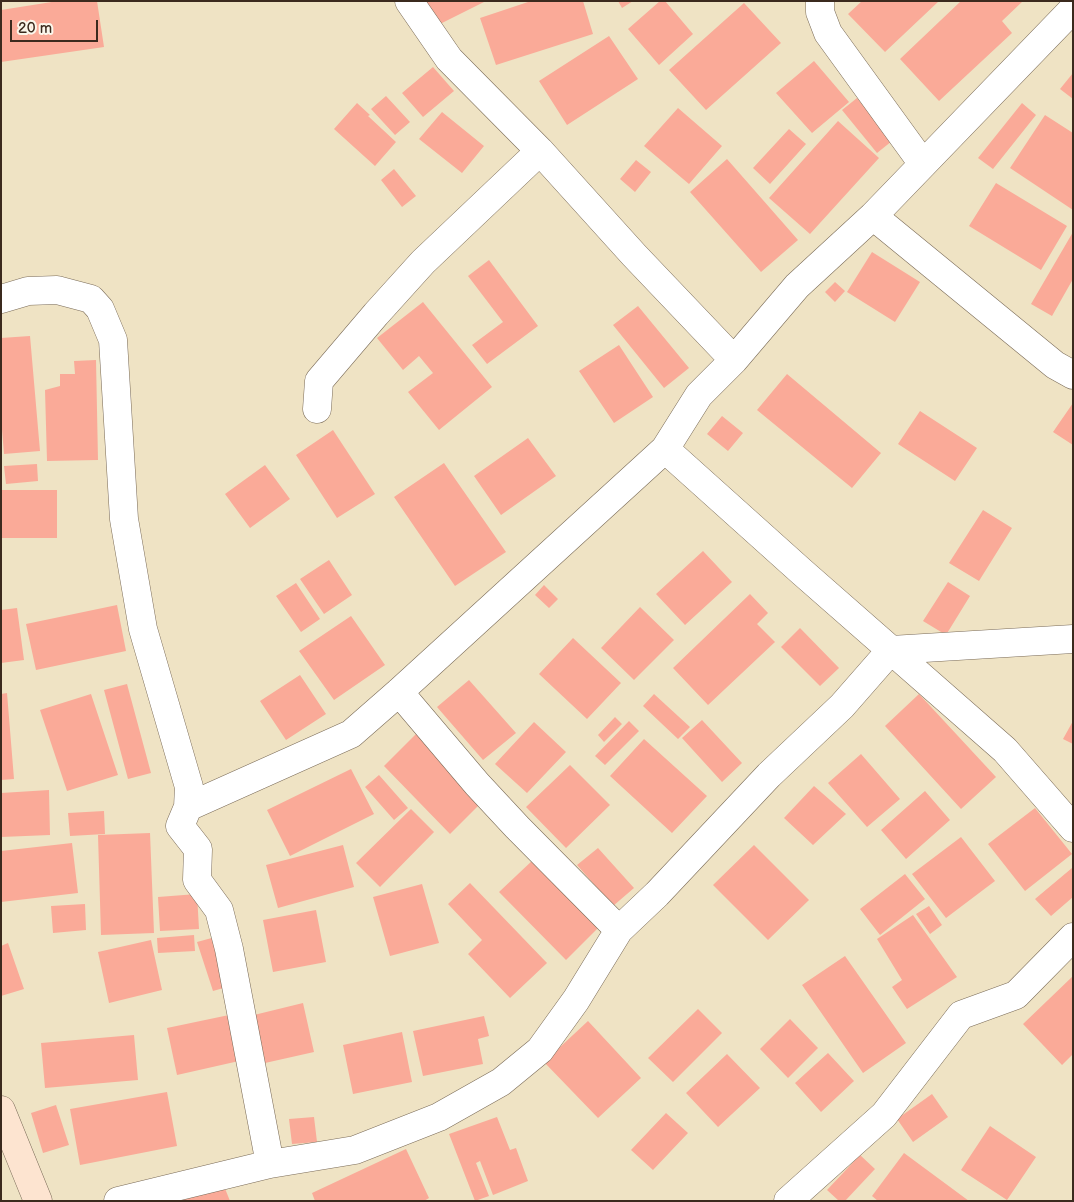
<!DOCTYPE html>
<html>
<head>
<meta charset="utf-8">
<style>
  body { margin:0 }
  #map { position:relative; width:1074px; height:1202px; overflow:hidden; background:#efe3c4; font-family:"Balsamiq Sans",sans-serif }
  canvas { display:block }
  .frame { position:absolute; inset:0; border:2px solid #3b2a1e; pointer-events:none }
  .scale { position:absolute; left:10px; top:20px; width:88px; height:22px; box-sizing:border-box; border:2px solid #3b2a1e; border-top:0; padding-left:6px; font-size:15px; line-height:18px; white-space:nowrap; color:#3b2a1e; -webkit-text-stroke:4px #fbf7ec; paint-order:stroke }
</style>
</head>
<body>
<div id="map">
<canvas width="1074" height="1202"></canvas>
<div class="frame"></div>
<div class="scale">20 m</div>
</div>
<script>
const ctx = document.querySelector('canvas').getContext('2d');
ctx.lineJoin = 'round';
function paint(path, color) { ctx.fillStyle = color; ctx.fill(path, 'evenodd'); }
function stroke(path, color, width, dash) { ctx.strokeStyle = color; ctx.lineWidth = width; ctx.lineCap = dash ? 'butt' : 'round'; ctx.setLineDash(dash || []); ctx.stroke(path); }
paint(new Path2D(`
  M 58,1 L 97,1 L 104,47 L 1,62 L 1,10 Z
  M 426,1 L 486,1 L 438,25 Z
  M 531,1 L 583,1 L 593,34 L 496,65 L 480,18 Z
  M 618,1 L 633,1 L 622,8 Z
  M 660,1 L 665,1 L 693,34 L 659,65 L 628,29 Z
  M 862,1 L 939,1 L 885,52 L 848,14 Z
  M 961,1 L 1023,1 L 1002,21 L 1012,33 L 939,101 L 900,59 Z
  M 744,3 L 781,43 L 706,110 L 669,70 Z
  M 609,36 L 638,79 L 567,125 L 539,81 Z
  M 814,61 L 849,102 L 812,133 L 776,93 Z
  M 433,67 L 454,91 L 423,117 L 402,93 Z
  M 1073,73 L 1073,99 L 1060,89 Z
  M 386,96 L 410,122 L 395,135 L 371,109 Z
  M 857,98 L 892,141 L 877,153 L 842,110 Z
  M 357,103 L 370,115 L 368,116 L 396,142 L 375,166 L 334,129 Z
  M 1022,103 L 1036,115 L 993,169 L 978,158 Z
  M 678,108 L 722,146 L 689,184 L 644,146 Z
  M 442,112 L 484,146 L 462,173 L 419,139 Z
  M 1045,115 L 1073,133 L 1073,210 L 1010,168 Z
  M 838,121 L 879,158 L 810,234 L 769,198 Z
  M 789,129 L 806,144 L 770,184 L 753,168 Z
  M 727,159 L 798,240 L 761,272 L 690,192 Z
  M 636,160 L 651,172 L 635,192 L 620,179 Z
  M 394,169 L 416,196 L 402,207 L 381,180 Z
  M 996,183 L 1067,226 L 1041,270 L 969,226 Z
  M 1073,232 L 1073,279 L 1052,316 L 1031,304 Z
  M 872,252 L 920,282 L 895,322 L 847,292 Z
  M 489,260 L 538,326 L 487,364 L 472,345 L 503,322 L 468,276 Z
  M 835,282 L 845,291 L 835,302 L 825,292 Z
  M 423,302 L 492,387 L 439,430 L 408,392 L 433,373 L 419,356 L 403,370 L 377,338 Z
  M 638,306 L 689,368 L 664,388 L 613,325 Z
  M 30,336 L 40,451 L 4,454 L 1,417 L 1,338 Z
  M 619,345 L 653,397 L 614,423 L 579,371 Z
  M 96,360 L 98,460 L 47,461 L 45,390 L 60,386 L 60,374 L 75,374 L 74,361 Z
  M 787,374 L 881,453 L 852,488 L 757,410 Z
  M 1073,403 L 1073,445 L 1053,432 Z
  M 920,411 L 977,448 L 955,481 L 898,444 Z
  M 722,416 L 743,433 L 728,451 L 707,434 Z
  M 333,430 L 375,494 L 337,518 L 296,455 Z
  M 528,438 L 556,476 L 501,515 L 474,476 Z
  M 444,463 L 506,552 L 455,586 L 394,497 Z
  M 37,464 L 38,481 L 6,484 L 4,466 Z
  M 265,465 L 290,499 L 250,528 L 225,494 Z
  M 2,490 L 57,490 L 57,538 L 2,538 Z
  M 983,510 L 1012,528 L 979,581 L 949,563 Z
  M 703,551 L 732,582 L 685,625 L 656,594 Z
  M 329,560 L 352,595 L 324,614 L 300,579 Z
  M 948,582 L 970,596 L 946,635 L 923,621 Z
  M 296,583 L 320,619 L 301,632 L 276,596 Z
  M 544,585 L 558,599 L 549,608 L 535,595 Z
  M 750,594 L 768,613 L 757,624 L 775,642 L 708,705 L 673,668 Z
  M 117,605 L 126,651 L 36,670 L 26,624 Z
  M 640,607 L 674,640 L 634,680 L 601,648 Z
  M 17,608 L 24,660 L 1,663 L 1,610 Z
  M 351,616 L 385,665 L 334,700 L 299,651 Z
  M 800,628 L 839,668 L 820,686 L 781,647 Z
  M 573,638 L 621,683 L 587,719 L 539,674 Z
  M 300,675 L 326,714 L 286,740 L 260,701 Z
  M 469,680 L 516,733 L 483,760 L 437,707 Z
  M 127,684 L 151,773 L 128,779 L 104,690 Z
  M 7,693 L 14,779 L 1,780 L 1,694 Z
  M 91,694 L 118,775 L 67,791 L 40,710 Z
  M 654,694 L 690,727 L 678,739 L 643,706 Z
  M 919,694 L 996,777 L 961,809 L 885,726 Z
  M 615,717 L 622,724 L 604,742 L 598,735 Z
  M 702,720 L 742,763 L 722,782 L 682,738 Z
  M 629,721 L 639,731 L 605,765 L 595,756 Z
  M 1073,721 L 1073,744 L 1063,739 Z
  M 534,722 L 566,752 L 527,793 L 495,764 Z
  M 417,733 L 483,801 L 450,834 L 384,766 Z
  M 644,739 L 707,796 L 672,833 L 610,776 Z
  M 861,754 L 900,799 L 867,827 L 828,783 Z
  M 570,765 L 610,805 L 566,848 L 526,807 Z
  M 351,769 L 374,814 L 290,856 L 267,810 Z
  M 379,775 L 408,808 L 394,820 L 365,787 Z
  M 814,786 L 846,814 L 813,845 L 784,818 Z
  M 49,790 L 50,835 L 1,837 L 1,793 Z
  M 925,791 L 950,820 L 906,859 L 881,830 Z
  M 1035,808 L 1072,854 L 1025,891 L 988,844 Z
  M 411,809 L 434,832 L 380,887 L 356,863 Z
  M 104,811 L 105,834 L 70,836 L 68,813 Z
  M 150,833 L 154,933 L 101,935 L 98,835 Z
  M 961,837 L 995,881 L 946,918 L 912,874 Z
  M 72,843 L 78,893 L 1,902 L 1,851 Z
  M 343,845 L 354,887 L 278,908 L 266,865 Z
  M 754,845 L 809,900 L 768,940 L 713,885 Z
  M 598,848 L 634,888 L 613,906 L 577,865 Z
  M 534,859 L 600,926 L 566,960 L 499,892 Z
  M 1072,868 L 1073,897 L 1051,916 L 1035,899 Z
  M 905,874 L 925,899 L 880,935 L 860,909 Z
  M 470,883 L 547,963 L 510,998 L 468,954 L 482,940 L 448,904 Z
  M 422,884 L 439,943 L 390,956 L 373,897 Z
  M 197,894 L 199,929 L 160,931 L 158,897 Z
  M 85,904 L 86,930 L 53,933 L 51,906 Z
  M 929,906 L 942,925 L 930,934 L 916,914 Z
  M 316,910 L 326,962 L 273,972 L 263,920 Z
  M 913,915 L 957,977 L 907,1009 L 892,987 L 902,980 L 877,939 Z
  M 194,935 L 195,951 L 158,953 L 157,938 Z
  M 219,936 L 234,985 L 213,991 L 197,942 Z
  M 151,940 L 162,990 L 109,1003 L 98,952 Z
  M 8,943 L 24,989 L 1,996 L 1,946 Z
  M 845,956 L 906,1043 L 863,1073 L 802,985 Z
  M 1073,976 L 1073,1054 L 1062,1065 L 1023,1024 Z
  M 303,1003 L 314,1052 L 265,1063 L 254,1015 Z
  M 698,1009 L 722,1033 L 673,1082 L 648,1058 Z
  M 229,1015 L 239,1061 L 177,1075 L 167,1028 Z
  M 484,1016 L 489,1036 L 478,1039 L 483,1064 L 423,1076 L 413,1031 Z
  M 790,1019 L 818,1048 L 788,1078 L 760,1049 Z
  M 588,1021 L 641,1078 L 598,1118 L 544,1062 Z
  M 402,1032 L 412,1082 L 353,1094 L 343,1045 Z
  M 134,1035 L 138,1080 L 45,1088 L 41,1043 Z
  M 828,1053 L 854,1081 L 821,1112 L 795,1083 Z
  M 727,1054 L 760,1088 L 718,1127 L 686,1093 Z
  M 167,1092 L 177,1146 L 80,1165 L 70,1109 Z
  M 932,1094 L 948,1117 L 913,1142 L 897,1119 Z
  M 56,1105 L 69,1145 L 43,1153 L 31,1113 Z
  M 666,1113 L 688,1133 L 653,1170 L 631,1150 Z
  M 314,1117 L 317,1142 L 292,1144 L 289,1119 Z
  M 497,1117 L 510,1150 L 516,1148 L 528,1181 L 493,1195 L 480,1161 L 476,1163 L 489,1196 L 475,1201 L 449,1134 Z
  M 990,1126 L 1036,1157 L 1007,1200 L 961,1170 Z
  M 406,1149 L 429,1198 L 424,1201 L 315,1201 L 312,1193 Z
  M 904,1153 L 969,1201 L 878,1201 L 872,1196 Z
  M 860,1155 L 875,1169 L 845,1201 L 839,1201 L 827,1190 Z
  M 222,1181 L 230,1201 L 173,1201 Z`), '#faaa98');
const street = new Path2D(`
  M 409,1 L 449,59 L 540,151 L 634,255 L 734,360
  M 820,1 L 820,12 L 828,33 L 923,164
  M 873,216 L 1055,365 L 1073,375
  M 1,299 L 28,291 L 57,290 L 91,299 L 100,309 L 113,340 L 124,519 L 143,629 L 189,787 L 188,807 L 180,826 L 198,849 L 197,880 L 219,910 L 229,949 L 270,1164
  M 317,409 L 319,381 L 376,314 L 423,262 L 540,151
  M 665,449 L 802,572 L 1005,750 L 1073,828
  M 399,692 L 477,784 L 517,827 L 619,930
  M 188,807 L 351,734 L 399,692 L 665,449 L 699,395 L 734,360 L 797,286 L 873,216 L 1073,9
  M 118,1201 L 270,1164 L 355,1150 L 439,1117 L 501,1082 L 540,1050 L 576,1000 L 619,930 L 657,894 L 769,775 L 842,706 L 891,650 L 1073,639
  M 788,1201 L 884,1115 L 961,1015 L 1016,995 L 1073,937`);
const secondary = new Path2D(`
  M 1,1110 L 38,1201`);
stroke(street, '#7a6b58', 29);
stroke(secondary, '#7a6b58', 29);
stroke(street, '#fff', 28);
stroke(secondary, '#fde4d0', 28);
</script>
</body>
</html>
